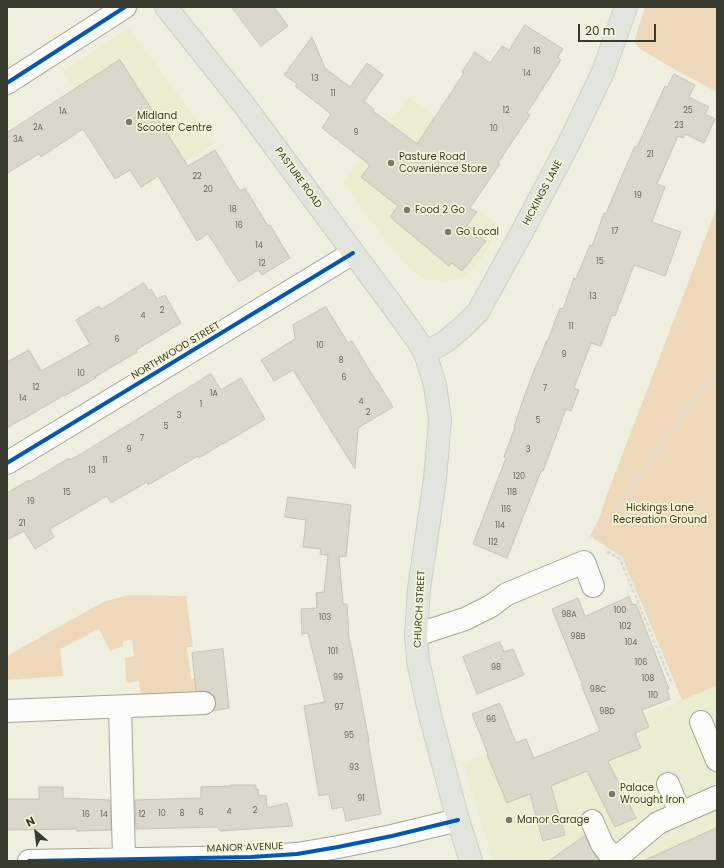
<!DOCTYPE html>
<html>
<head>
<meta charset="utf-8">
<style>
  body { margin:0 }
  #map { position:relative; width:724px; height:868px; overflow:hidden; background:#eeefde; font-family:Poppins,sans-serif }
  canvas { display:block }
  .frame { position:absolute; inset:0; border:8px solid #3a3b2f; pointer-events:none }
  .north { position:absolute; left:16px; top:812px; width:40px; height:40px; -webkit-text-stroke:3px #f4f6d7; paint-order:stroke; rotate:332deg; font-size:11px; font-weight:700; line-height:16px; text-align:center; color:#3a3b2f }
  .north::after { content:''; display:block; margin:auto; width:14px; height:18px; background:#3a3b2f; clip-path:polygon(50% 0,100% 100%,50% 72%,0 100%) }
  .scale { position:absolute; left:578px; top:24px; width:78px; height:18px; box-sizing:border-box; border:2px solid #3a3b2f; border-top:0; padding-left:5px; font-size:12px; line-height:14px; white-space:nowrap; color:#3a3b2f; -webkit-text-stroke:3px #f4f6d7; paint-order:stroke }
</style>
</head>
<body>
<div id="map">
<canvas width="724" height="868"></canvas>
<div class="frame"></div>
<div class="north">N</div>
<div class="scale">20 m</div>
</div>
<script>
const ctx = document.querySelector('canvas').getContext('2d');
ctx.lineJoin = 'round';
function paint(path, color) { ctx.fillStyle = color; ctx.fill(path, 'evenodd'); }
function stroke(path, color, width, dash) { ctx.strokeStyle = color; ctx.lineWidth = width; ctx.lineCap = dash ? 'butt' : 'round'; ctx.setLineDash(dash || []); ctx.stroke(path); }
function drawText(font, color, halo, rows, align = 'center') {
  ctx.font = font + ' Poppins,sans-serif'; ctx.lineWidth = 3.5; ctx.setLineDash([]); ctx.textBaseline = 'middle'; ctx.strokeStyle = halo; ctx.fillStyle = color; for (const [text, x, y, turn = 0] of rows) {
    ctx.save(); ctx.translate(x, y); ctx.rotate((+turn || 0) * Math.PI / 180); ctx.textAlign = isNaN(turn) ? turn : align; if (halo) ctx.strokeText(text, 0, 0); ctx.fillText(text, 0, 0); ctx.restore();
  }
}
paint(new Path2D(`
  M 129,28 L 214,144 L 141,189 L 63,71 Z
  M 409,97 L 447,123 L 412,170 L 501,226 L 483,256 L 472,271 L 465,277 L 456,280 L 444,282 L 426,279 L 415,274 L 406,265 L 380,233 L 343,182 Z
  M 717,686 L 717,861 L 493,861 L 463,763 L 526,739 L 534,758 L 583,738 L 585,741 L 682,700 Z`), '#ebedd0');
paint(new Path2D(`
  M 645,7 L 717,7 L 717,92 L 676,70 L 640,49 L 634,42 Z
  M 717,207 L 717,686 L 682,700 L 622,557 L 590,536 L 599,519 L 605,500 Z
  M 129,595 L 186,596 L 193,647 L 187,647 L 191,679 L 201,678 L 204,692 L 141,695 L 139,681 L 126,683 L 125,658 L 134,656 L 132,640 L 123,641 L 123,646 L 110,651 L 99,629 L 60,649 L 63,676 L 7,680 L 7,656 L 103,602 Z`), '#edd8b9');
const building = new Path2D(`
  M 232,7 L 274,7 L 288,26 L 261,46 Z
  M 525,25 L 563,49 L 558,57 L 561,60 L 527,113 L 530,115 L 498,163 L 500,164 L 470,208 L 477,212 L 467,225 L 486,241 L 462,271 L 452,263 L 449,266 L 390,217 L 398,206 L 361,177 L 370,165 L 322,128 L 331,114 L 295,86 L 297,84 L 284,75 L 312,37 L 325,68 L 350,87 L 367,63 L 383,75 L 364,101 L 374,109 L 373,111 L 417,144 L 464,73 L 462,72 L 475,52 L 490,63 L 502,46 L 509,50 Z
  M 120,60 L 188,166 L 215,150 L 240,191 L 245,188 L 268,226 L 270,225 L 290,258 L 262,275 L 258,270 L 239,282 L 208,234 L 197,241 L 158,176 L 141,187 L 130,170 L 115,179 L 83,129 L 41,157 L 39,154 L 7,173 L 7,133 Z
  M 674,74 L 695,85 L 689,97 L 709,107 L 705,114 L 715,119 L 704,143 L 685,134 L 683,138 L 678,136 L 657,184 L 665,187 L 652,222 L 681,232 L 665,276 L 634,265 L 615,316 L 612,315 L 601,346 L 591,343 L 574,388 L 579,390 L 571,411 L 566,409 L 543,471 L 541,471 L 507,558 L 473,544 L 506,458 L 504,457 L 515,427 L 514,427 L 524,397 L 536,365 L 537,365 L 547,340 L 548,340 L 560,308 L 563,309 L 574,278 L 576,279 L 590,245 L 592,246 L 604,213 L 606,214 L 614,194 L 635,146 L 637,147 L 665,86 L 667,87 Z
  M 144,283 L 149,291 L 151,289 L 157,299 L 165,295 L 181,323 L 136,350 L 137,352 L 95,377 L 96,378 L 64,396 L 64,395 L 25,418 L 24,418 L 7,428 L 7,362 L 29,350 L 41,371 L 90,344 L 76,320 L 99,306 L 101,309 Z
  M 326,307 L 348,343 L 352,341 L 376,381 L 377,381 L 393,407 L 358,428 L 355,469 L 293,370 L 274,381 L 261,360 L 295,339 L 293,325 Z
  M 211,374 L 221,390 L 241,378 L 265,419 L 223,444 L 223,443 L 199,458 L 198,456 L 148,485 L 147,482 L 111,503 L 107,496 L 50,529 L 54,537 L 35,549 L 24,531 L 7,540 L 7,493 L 29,480 L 29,482 L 69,458 L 70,460 L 89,449 Z
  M 288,497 L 351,505 L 346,557 L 339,556 L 343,604 L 347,604 L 349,639 L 352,651 L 369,741 L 368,741 L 381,814 L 346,821 L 343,807 L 332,809 L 329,794 L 319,796 L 304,706 L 325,702 L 308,633 L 302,634 L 301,609 L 317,608 L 316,593 L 324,592 L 328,555 L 320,554 L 321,549 L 303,547 L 306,520 L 285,517 Z
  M 629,597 L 633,605 L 636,604 L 669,689 L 667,689 L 670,699 L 642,710 L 649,727 L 635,733 L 641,748 L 608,761 L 636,818 L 615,827 L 587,771 L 551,786 L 565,835 L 543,841 L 530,794 L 507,803 L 487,755 L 488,754 L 472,714 L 500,703 L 516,743 L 526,739 L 534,758 L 600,731 L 581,684 L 582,683 L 552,609 L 578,598 L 585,616 Z
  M 500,642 L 504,652 L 513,649 L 524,675 L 477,694 L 463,657 Z
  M 223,649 L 229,708 L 213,711 L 215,708 L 216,703 L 214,696 L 209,692 L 203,691 L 196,691 L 192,653 Z
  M 231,785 L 256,785 L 256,789 L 258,789 L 259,796 L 266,795 L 267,808 L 287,803 L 293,826 L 220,831 L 220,829 L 218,829 L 218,827 L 136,829 L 135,800 L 201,798 L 201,787 L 231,786 Z
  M 39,787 L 63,787 L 63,798 L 110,800 L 111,830 L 77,831 L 77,829 L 7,830 L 7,799 L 39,799 Z
  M 717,828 L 717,861 L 643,861 Z
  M 585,836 L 591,849 L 599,861 L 549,861 Z`);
paint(building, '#dad8cb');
stroke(building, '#c5c4b6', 1);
const minor = new Path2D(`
  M 7,83 L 125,7
  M 7,463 L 353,253
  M 416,635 L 465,619 L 491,606 L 507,594 L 584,562 L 593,586
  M 120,707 L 124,859
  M 7,711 L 204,703
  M 701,722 L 717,760
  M 668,784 L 680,813
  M 592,821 L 602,844 L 614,860
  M 29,861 L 251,857 L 297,854 L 338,847 L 392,836 L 458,820
  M 613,861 L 658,823 L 717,797`);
const major = new Path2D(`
  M 166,7 L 244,105 L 392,305 L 415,337 L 425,353 L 435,385 L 440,420 L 435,479 L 419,589 L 416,635 L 418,661 L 430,715 L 458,820 L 471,861
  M 425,353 L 445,342 L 464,326 L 478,312 L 523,230 L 569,143 L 603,72 L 626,7`);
stroke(minor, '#a4a598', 24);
stroke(major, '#cdcec6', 24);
stroke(new Path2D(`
  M 595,540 L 628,493 L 652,457 L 712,374 L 717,369
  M 607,553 L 609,552 L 620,559 L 672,684`), '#dadad5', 2.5, [4, 2]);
stroke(minor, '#fcfdfa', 22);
stroke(major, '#e2e5dd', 22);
stroke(new Path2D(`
  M 7,83 L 125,7
  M 7,463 L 353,253
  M 29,861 L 251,857 L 297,854 L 338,847 L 392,836 L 458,820`), '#0057b8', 4);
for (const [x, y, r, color] of [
  [129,122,4,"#797a6c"],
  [391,163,4,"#797a6c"],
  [407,210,4,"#797a6c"],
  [448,232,4,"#797a6c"],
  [612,794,4,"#797a6c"],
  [509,820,4,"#797a6c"]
]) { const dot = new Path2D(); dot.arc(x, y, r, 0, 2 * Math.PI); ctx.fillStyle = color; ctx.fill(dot); stroke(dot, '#f4f6d7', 1.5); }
drawText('8px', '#646458', null, [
  ["16",537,52],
  ["14",527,74],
  ["13",315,79],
  ["11",333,94],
  ["12",506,111],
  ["25",688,111],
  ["1A",63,112],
  ["23",679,126],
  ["2A",38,128],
  ["10",494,129],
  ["9",356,133],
  ["3A",18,140],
  ["21",650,155],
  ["22",197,177],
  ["20",208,190],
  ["19",638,196],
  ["18",233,210],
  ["16",239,226],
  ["17",615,232],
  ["14",259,246],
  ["15",600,262],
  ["12",262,264],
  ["13",593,297],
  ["2",162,311],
  ["4",143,316],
  ["11",571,327],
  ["6",117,340],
  ["10",320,346],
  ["9",564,355],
  ["8",341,361],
  ["10",81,374],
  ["6",344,378],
  ["12",36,388],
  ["7",545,389],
  ["1A",214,394],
  ["14",23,399],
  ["4",361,402],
  ["1",201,405],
  ["2",368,413],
  ["3",179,416],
  ["5",538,421],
  ["5",166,427],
  ["7",142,439],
  ["9",129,450],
  ["3",528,450],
  ["11",105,461],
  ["13",92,471],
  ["120",519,477],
  ["15",67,493],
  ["118",512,493],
  ["19",31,502],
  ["116",506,510],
  ["21",22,524],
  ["114",500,526],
  ["112",493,543],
  ["100",620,611],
  ["98A",569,615],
  ["103",325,618],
  ["102",625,627],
  ["98B",578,637],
  ["104",631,643],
  ["101",333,652],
  ["106",641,663],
  ["98",496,668],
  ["99",338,678],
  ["108",648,679],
  ["98C",598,690],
  ["110",653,696],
  ["97",339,708],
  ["98D",607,712],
  ["96",491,720],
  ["95",349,736],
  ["93",354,768],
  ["91",361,799],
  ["2",255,811],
  ["4",229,812],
  ["6",201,813],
  ["10",162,814],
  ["8",182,814],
  ["16",86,815],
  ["14",104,815],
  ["12",142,815]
]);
drawText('10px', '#3a3b2f', '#f4f6d7', [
  ["Midland",137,116],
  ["Scooter Centre",137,128],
  ["Pasture Road",399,157],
  ["Covenience Store",399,169],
  ["Food 2 Go",415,210],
  ["Go Local",456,232],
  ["Palace",620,788],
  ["Wrought Iron",620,800],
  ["Manor Garage",517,820]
], 'left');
drawText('10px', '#3a3b2f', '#f4f6d7', [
  ["PASTURE ROAD",298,178,54],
  ["HICKINGS LANE",543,193,-62],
  ["NORTHWOOD STREET",176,351,-31],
  ["CHURCH STREET",420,609,-87],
  ["MANOR AVENUE",245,848,-2]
]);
drawText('10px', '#4b3417', '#f4f6d7', [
  ["Hickings Lane",660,508],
  ["Recreation Ground",660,520]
]);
</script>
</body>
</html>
